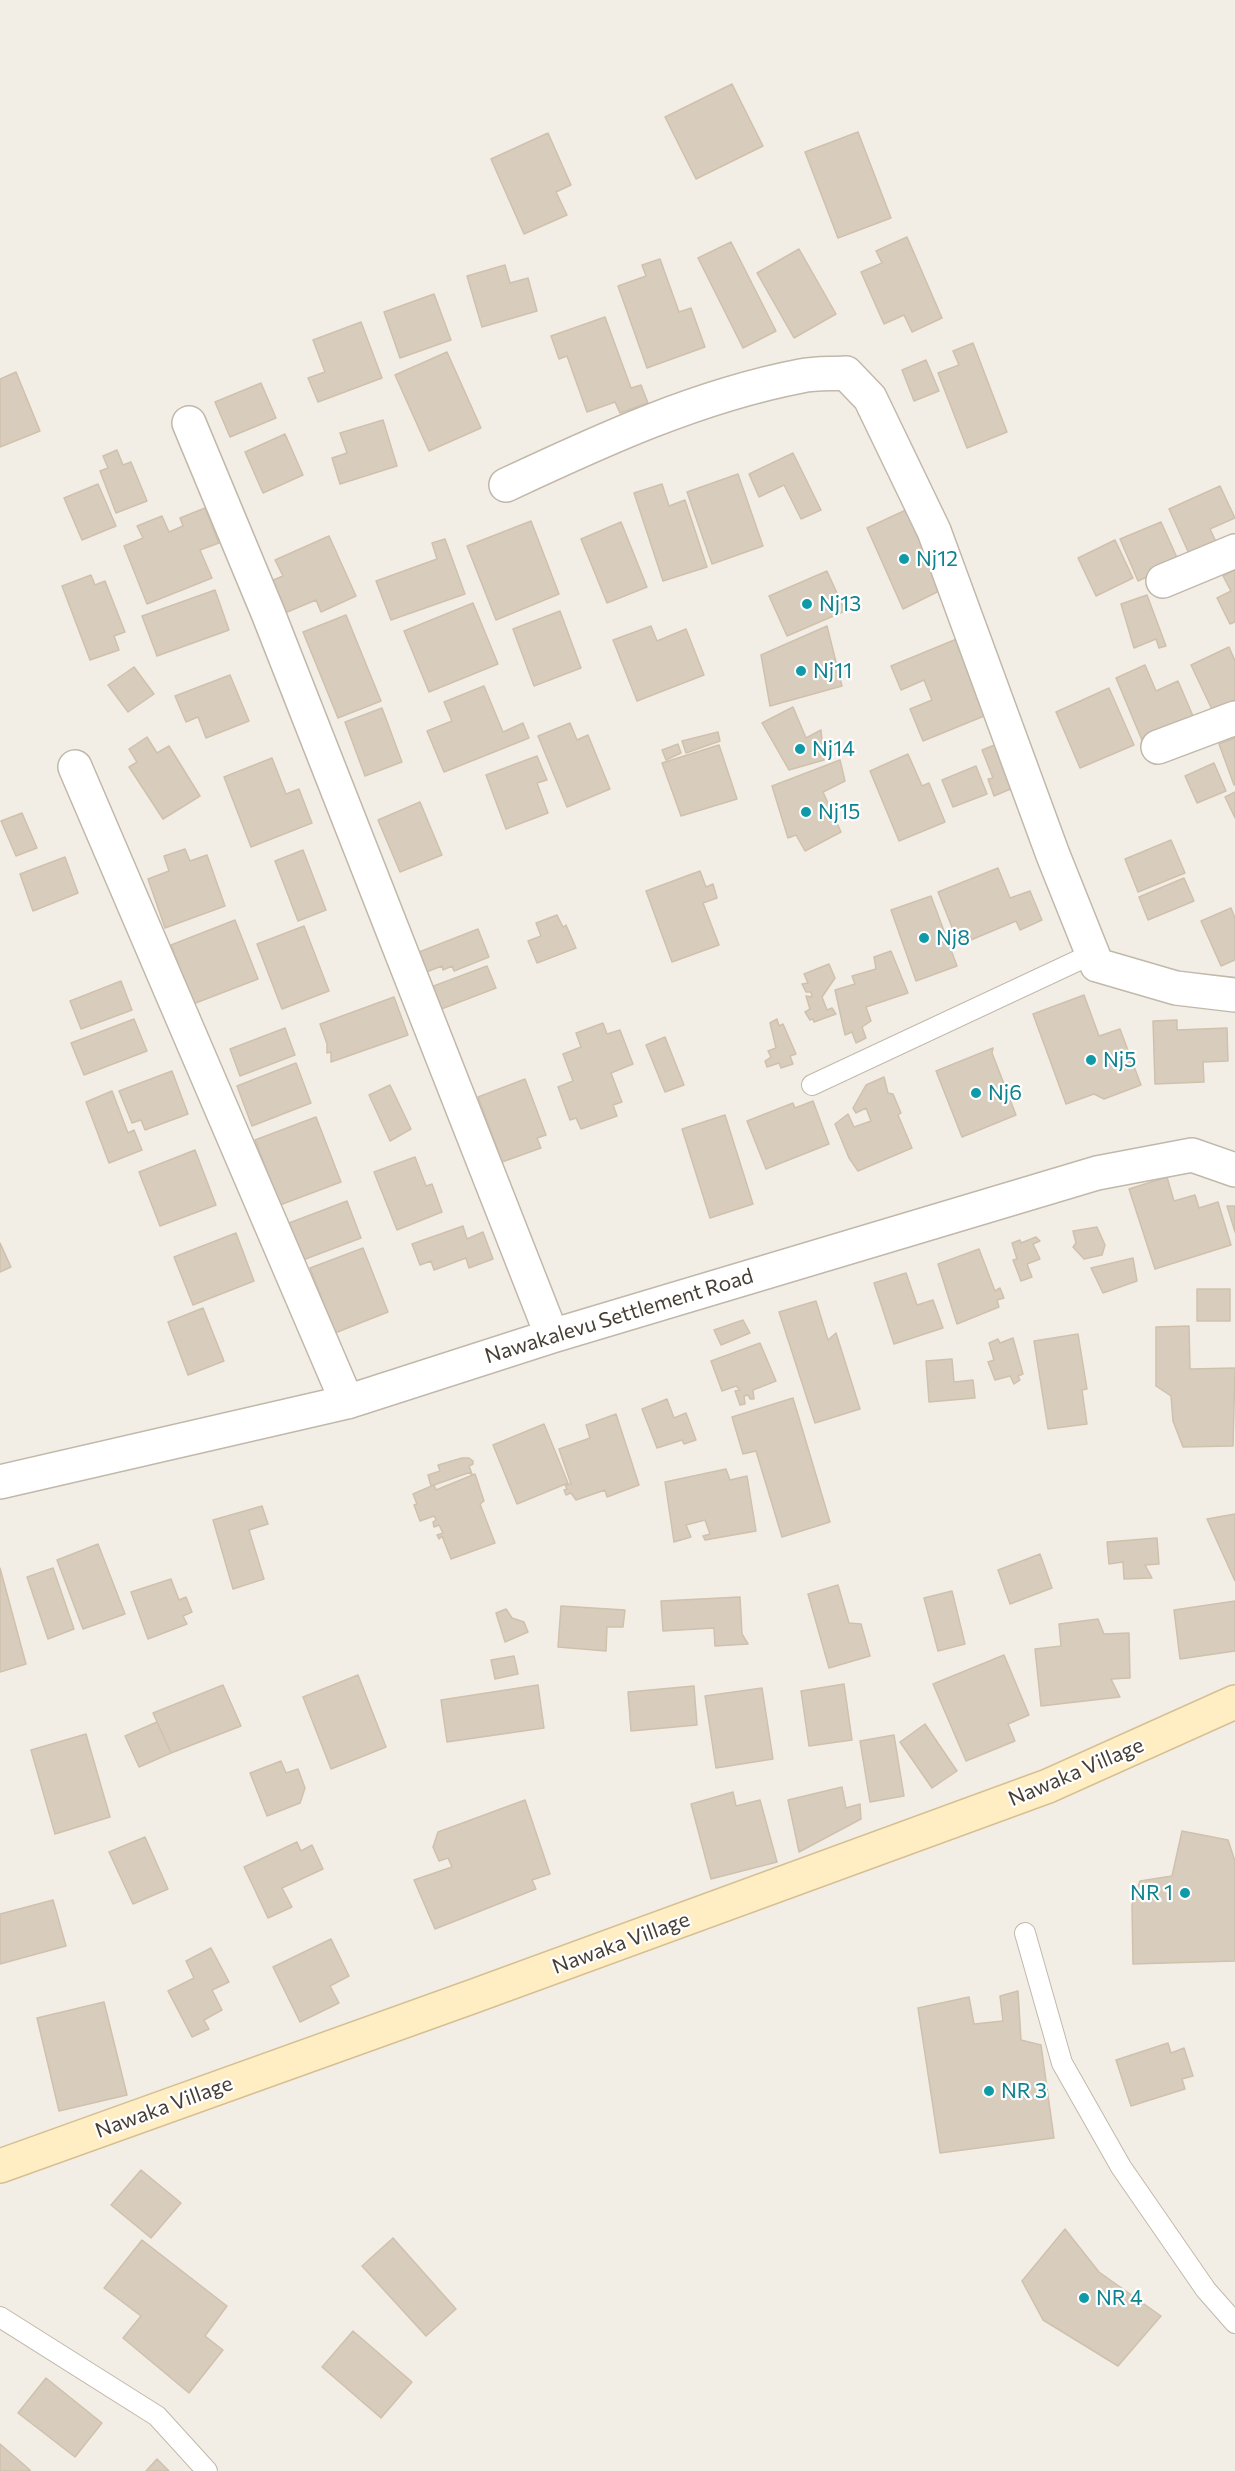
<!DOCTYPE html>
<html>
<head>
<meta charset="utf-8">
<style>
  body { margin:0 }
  canvas { display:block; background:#f3eee5 }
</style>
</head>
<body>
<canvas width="1235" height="2471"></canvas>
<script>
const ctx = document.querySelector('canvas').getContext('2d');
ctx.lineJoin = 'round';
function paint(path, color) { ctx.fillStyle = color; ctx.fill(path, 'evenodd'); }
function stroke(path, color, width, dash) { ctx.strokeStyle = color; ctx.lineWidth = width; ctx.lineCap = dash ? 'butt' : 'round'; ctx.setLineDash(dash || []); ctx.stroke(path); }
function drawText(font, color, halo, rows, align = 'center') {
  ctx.font = font + ' Commissioner,sans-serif'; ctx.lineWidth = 4.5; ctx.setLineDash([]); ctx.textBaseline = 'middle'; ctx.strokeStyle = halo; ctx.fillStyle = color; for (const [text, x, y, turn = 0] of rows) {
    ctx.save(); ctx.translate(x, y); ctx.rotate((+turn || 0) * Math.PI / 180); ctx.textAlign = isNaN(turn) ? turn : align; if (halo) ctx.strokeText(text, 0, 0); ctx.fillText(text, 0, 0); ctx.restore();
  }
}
const building = new Path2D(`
  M 732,84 L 763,146 L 696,179 L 665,117 Z
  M 858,132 L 891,218 L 838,238 L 805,152 Z
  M 548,133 L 571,185 L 556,192 L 567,215 L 524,234 L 491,159 Z
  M 907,237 L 942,318 L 912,332 L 904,315 L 884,324 L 861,272 L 882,263 L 876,251 Z
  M 731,242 L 776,331 L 743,348 L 698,258 Z
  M 799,249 L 836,314 L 794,338 L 757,273 Z
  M 660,259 L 679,312 L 691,308 L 705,347 L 647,368 L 618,286 L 646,276 L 642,265 Z
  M 505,265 L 510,283 L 528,278 L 537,311 L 482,327 L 467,276 Z
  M 434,294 L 451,340 L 400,358 L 384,312 Z
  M 605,317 L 631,388 L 641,385 L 648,403 L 620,413 L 615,402 L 587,412 L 567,356 L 559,359 L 551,336 Z
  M 361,322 L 382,378 L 318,402 L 308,378 L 325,372 L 313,340 Z
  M 973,343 L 1007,432 L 967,448 L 938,373 L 959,365 L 953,351 Z
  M 447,352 L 481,428 L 429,451 L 395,375 Z
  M 926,360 L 939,391 L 914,401 L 902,370 Z
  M 16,372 L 40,431 L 0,447 L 0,379 Z
  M 261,383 L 276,418 L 230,437 L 215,402 Z
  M 383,420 L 397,466 L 340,484 L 332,458 L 347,453 L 340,433 Z
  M 285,434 L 303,475 L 263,493 L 245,452 Z
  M 117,450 L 123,465 L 131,462 L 147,501 L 116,513 L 100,471 L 108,468 L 103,456 Z
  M 793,453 L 821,510 L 801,519 L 784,485 L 759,497 L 749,474 Z
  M 738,474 L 763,546 L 712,564 L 687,492 Z
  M 98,484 L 116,526 L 82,540 L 64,498 Z
  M 662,484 L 669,506 L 685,500 L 707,567 L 663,581 L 634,493 Z
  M 1220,486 L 1235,518 L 1210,529 L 1217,544 L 1190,556 L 1169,509 Z
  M 205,508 L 219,543 L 200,550 L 212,578 L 147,604 L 124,546 L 143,538 L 137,526 L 162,516 L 169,532 L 183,526 L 180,518 Z
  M 908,509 L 939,591 L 903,609 L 867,528 Z
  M 531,521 L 559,594 L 496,620 L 467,546 Z
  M 621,522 L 647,587 L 607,603 L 581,539 Z
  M 1161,522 L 1179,562 L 1138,581 L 1120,539 Z
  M 329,536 L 356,596 L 321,612 L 316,600 L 280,615 L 266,583 L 283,576 L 275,560 Z
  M 445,539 L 465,594 L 391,620 L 376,581 L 437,559 L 432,543 Z
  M 1115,540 L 1133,578 L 1096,596 L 1078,558 Z
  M 1235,570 L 1235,622 L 1230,624 L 1217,598 L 1231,591 L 1223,576 Z
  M 827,571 L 845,611 L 787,636 L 769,596 Z
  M 91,575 L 95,585 L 105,581 L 125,632 L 114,636 L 119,650 L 90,660 L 62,586 Z
  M 215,590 L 229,630 L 157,656 L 142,616 Z
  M 1147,595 L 1166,646 L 1159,648 L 1156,639 L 1134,648 L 1121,604 Z
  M 473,603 L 498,664 L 429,692 L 404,631 Z
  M 560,611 L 581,668 L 534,686 L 513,629 Z
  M 346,615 L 381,701 L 338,718 L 303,632 Z
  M 651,626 L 657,641 L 686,629 L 704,675 L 637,701 L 613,640 Z
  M 827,626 L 842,686 L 770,706 L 761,655 Z
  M 964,636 L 994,712 L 923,741 L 910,709 L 932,700 L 924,680 L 901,690 L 891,666 Z
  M 1229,647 L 1235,661 L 1235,709 L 1216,718 L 1191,665 Z
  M 1145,665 L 1156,691 L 1178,681 L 1196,723 L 1144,745 L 1116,678 Z
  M 134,667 L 154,694 L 128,712 L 108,685 Z
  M 230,675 L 249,721 L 206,738 L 198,717 L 186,722 L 175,696 Z
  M 484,686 L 503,732 L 523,723 L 529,738 L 444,772 L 427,731 L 452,721 L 444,702 Z
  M 1109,688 L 1134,745 L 1080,768 L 1056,712 Z
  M 793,707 L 806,738 L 821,730 L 824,760 L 789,770 L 762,723 Z
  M 382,708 L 402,762 L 365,776 L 345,722 Z
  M 570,723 L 577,740 L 588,735 L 610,789 L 567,807 L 538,736 Z
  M 718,732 L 720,741 L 686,753 L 682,741 Z
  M 147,737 L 157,753 L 169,746 L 200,796 L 163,819 L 129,767 L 137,762 L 129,749 Z
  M 1235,738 L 1235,785 L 1234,785 L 1219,744 Z
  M 1002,742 L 1020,785 L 994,796 L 988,779 L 993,778 L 982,750 Z
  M 678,744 L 681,753 L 666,760 L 662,750 Z
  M 719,745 L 737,799 L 681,816 L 662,763 Z
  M 908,754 L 922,786 L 929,783 L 945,822 L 899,841 L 870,771 Z
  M 537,756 L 547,780 L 537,783 L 548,813 L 506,829 L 486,775 Z
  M 272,758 L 286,794 L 299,789 L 312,823 L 251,847 L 224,777 Z
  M 840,760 L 845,781 L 823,792 L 841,832 L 805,851 L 796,835 L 788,838 L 772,786 Z
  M 1214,763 L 1226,791 L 1197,803 L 1185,776 Z
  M 976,766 L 987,794 L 953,807 L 942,780 Z
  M 1235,792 L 1235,818 L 1225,797 Z
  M 420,802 L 442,855 L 400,872 L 378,820 Z
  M 22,813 L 37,848 L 16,856 L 1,821 Z
  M 1171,840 L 1185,873 L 1138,892 L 1125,859 Z
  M 185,849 L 190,861 L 207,855 L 225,906 L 165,928 L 148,879 L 169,871 L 164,856 Z
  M 303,850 L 326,910 L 298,921 L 275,861 Z
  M 65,857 L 78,893 L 33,911 L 20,874 Z
  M 998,868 L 1010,898 L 1030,891 L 1042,920 L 1020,930 L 1016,921 L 959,945 L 938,892 Z
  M 700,871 L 706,887 L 713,884 L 717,898 L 703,903 L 719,945 L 672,962 L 646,891 Z
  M 1184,878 L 1194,901 L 1148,920 L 1139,897 Z
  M 931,896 L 957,966 L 916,981 L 891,910 Z
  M 1231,908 L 1235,918 L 1235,960 L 1221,966 L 1201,921 Z
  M 557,915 L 563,927 L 566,925 L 576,948 L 537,963 L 528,941 L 541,936 L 536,923 Z
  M 235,920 L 258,979 L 193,1004 L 171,945 Z
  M 304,926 L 329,991 L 282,1009 L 257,944 Z
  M 478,929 L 489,957 L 454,971 L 452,966 L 443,970 L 442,966 L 421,974 L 414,954 Z
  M 891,951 L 908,993 L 866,1007 L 871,1021 L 862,1027 L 866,1038 L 856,1043 L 852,1032 L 845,1035 L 835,990 L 855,984 L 852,976 L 876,969 L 874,957 Z
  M 829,964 L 835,978 L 822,997 L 827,1010 L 832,1008 L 836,1014 L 814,1022 L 813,1019 L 810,1020 L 805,1012 L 810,1009 L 806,996 L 812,997 L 811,992 L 806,992 L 802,984 L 808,983 L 804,974 Z
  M 487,966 L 496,988 L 431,1013 L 423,990 Z
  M 121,981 L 132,1010 L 81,1029 L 70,1001 Z
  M 1084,995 L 1099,1036 L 1120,1029 L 1141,1085 L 1104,1099 L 1094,1094 L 1066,1104 L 1033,1014 Z
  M 394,997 L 408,1035 L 331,1062 L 331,1052 L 327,1053 L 327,1044 L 320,1024 Z
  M 134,1019 L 147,1051 L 84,1075 L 71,1043 Z
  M 777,1019 L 779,1026 L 783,1024 L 796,1054 L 790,1056 L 793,1064 L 781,1068 L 779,1063 L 767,1067 L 765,1061 L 771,1057 L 768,1051 L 776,1048 L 770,1023 Z
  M 1177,1020 L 1177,1030 L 1227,1028 L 1228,1061 L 1203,1062 L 1204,1082 L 1155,1084 L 1153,1021 Z
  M 603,1023 L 607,1034 L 620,1030 L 633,1064 L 611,1073 L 622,1102 L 613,1105 L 617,1116 L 581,1129 L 576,1118 L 570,1120 L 558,1087 L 573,1081 L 563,1054 L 581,1047 L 576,1033 Z
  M 285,1028 L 295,1055 L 240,1076 L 230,1049 Z
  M 665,1037 L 684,1085 L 665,1092 L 646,1045 Z
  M 993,1048 L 992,1053 L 1016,1115 L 962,1137 L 936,1071 Z
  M 296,1063 L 311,1103 L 252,1126 L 237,1086 Z
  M 172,1071 L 188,1114 L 145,1130 L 141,1120 L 132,1123 L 119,1091 Z
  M 884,1077 L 888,1093 L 893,1094 L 901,1113 L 898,1115 L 912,1148 L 858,1171 L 849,1158 L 835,1124 L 848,1114 L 854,1127 L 871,1121 L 866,1108 L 856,1113 L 853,1108 L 866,1085 Z
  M 525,1079 L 546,1135 L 537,1138 L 541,1148 L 502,1162 L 478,1097 Z
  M 390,1085 L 411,1129 L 390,1141 L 369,1095 Z
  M 112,1091 L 128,1133 L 134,1130 L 142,1150 L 109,1163 L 86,1102 Z
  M 813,1101 L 829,1144 L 766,1169 L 747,1121 L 793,1103 L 795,1108 Z
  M 725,1115 L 753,1204 L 710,1218 L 682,1129 Z
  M 316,1117 L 341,1182 L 280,1205 L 255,1140 Z
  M 195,1150 L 216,1205 L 160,1226 L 139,1172 Z
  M 415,1157 L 426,1186 L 432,1184 L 442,1212 L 397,1230 L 374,1172 Z
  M 1167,1177 L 1174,1201 L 1195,1195 L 1199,1208 L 1218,1202 L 1231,1245 L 1155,1269 L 1129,1189 Z
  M 347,1201 L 361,1238 L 303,1260 L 289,1223 Z
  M 1227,1206 L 1235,1206 L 1235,1232 Z
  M 463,1226 L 467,1239 L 483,1232 L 493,1259 L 469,1268 L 466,1258 L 434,1270 L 431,1261 L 420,1265 L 412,1244 Z
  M 1097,1227 L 1105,1245 L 1102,1255 L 1084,1259 L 1073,1247 L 1076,1243 L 1073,1231 Z
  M 236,1233 L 254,1281 L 193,1305 L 174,1257 Z
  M 1036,1237 L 1040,1241 L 1033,1244 L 1040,1259 L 1027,1264 L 1032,1277 L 1021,1281 L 1013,1260 L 1017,1259 L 1012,1243 L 1020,1240 L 1021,1243 Z
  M 0,1243 L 11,1267 L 0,1272 Z
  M 363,1248 L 388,1312 L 335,1333 L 310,1268 Z
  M 979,1249 L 995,1291 L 1000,1288 L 1004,1298 L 997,1300 L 999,1307 L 957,1324 L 938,1264 Z
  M 1133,1258 L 1137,1281 L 1103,1293 L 1091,1268 Z
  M 906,1273 L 917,1305 L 933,1300 L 943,1328 L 894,1344 L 874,1283 Z
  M 1197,1289 L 1230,1289 L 1230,1321 L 1197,1321 Z
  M 816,1301 L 828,1340 L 836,1333 L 860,1409 L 815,1423 L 779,1312 Z
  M 203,1308 L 224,1361 L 188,1375 L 168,1322 Z
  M 743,1320 L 750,1333 L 721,1345 L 714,1330 Z
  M 1189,1326 L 1190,1369 L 1235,1368 L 1233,1446 L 1183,1447 L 1173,1421 L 1171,1396 L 1156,1386 L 1156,1327 Z
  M 1078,1334 L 1087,1389 L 1082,1390 L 1087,1424 L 1048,1429 L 1034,1341 Z
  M 1013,1338 L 1023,1374 L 1018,1376 L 1020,1380 L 1014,1384 L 1010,1376 L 995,1380 L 988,1362 L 994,1360 L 989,1343 L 998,1339 L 1000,1343 Z
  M 760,1343 L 776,1381 L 753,1390 L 754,1399 L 750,1399 L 748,1395 L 744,1396 L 745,1404 L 740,1405 L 735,1391 L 740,1390 L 736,1386 L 722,1391 L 711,1361 Z
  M 952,1359 L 954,1382 L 973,1380 L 975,1398 L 929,1402 L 926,1361 Z
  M 793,1398 L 830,1522 L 782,1537 L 756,1451 L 743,1454 L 732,1417 Z
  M 667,1399 L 674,1418 L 686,1413 L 696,1440 L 684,1444 L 682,1440 L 657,1448 L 642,1409 Z
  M 616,1414 L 639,1485 L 607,1497 L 605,1490 L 576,1500 L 571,1493 L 566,1495 L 564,1490 L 567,1489 L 565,1485 L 571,1484 L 559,1449 L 590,1438 L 586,1425 Z
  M 544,1424 L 568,1483 L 517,1504 L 493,1445 Z
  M 462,1458 L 469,1458 L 473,1461 L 473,1464 L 469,1466 L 472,1474 L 468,1473 L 431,1486 L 428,1475 L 440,1471 L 438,1465 Z
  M 726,1469 L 730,1480 L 747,1476 L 756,1531 L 705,1540 L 703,1536 L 710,1534 L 705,1520 L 686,1525 L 691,1537 L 674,1542 L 665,1482 Z
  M 475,1474 L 484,1501 L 480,1504 L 495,1543 L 451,1559 L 442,1536 L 439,1539 L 437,1535 L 443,1533 L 439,1525 L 434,1527 L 433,1522 L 436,1520 L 434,1516 L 420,1521 L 414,1505 L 417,1504 L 413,1494 L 434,1485 L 436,1490 Z
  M 262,1506 L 268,1524 L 249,1530 L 264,1579 L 233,1589 L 213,1520 Z
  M 1235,1514 L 1235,1581 L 1207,1519 Z
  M 1157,1538 L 1159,1564 L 1145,1565 L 1152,1578 L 1124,1579 L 1123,1562 L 1109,1564 L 1107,1542 Z
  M 98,1544 L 125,1614 L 83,1629 L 57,1560 Z
  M 1040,1554 L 1052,1588 L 1010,1604 L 998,1570 Z
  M 0,1568 L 26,1664 L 0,1672 Z
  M 53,1568 L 74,1629 L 48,1639 L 27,1577 Z
  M 171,1579 L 179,1600 L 186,1597 L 192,1612 L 183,1616 L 187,1624 L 148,1639 L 131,1592 Z
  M 838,1585 L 849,1623 L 861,1624 L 870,1656 L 829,1668 L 808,1594 Z
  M 952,1591 L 965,1644 L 938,1651 L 924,1598 Z
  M 740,1597 L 742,1634 L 748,1644 L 715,1646 L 714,1628 L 663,1631 L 661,1601 Z
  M 1235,1601 L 1235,1651 L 1180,1659 L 1174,1610 Z
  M 561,1606 L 625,1610 L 623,1627 L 607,1627 L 606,1651 L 558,1647 Z
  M 506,1609 L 512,1618 L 524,1622 L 528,1632 L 505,1642 L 496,1613 Z
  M 1098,1619 L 1104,1634 L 1129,1633 L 1130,1678 L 1111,1679 L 1120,1697 L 1041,1706 L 1035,1649 L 1061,1646 L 1059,1624 Z
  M 1004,1655 L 1029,1715 L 1008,1724 L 1015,1741 L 966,1761 L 933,1684 Z
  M 514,1656 L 518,1674 L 495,1679 L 491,1660 Z
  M 358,1675 L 386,1747 L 331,1769 L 303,1697 Z
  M 844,1684 L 852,1740 L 809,1746 L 801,1691 Z
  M 223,1685 L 241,1726 L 171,1753 L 153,1713 Z
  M 538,1685 L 544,1728 L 447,1742 L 441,1700 Z
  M 694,1686 L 697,1725 L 631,1731 L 628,1692 Z
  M 762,1688 L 773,1759 L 716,1768 L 705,1696 Z
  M 157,1722 L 171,1753 L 139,1767 L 125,1736 Z
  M 925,1724 L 957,1771 L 932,1788 L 900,1742 Z
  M 86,1734 L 110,1817 L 55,1834 L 31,1750 Z
  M 894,1735 L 904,1796 L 870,1802 L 860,1741 Z
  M 281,1761 L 286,1773 L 298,1769 L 305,1788 L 300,1803 L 267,1816 L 250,1773 Z
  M 842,1787 L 846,1808 L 860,1804 L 861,1819 L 799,1852 L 788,1800 Z
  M 733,1792 L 736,1806 L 760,1800 L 777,1862 L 711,1879 L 691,1804 Z
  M 525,1800 L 550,1874 L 532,1880 L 536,1889 L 435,1929 L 414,1880 L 452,1867 L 448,1858 L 439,1861 L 433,1847 L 438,1832 Z
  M 1182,1831 L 1228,1840 L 1235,1861 L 1235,1961 L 1133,1964 L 1132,1905 L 1140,1881 L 1172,1876 Z
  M 145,1837 L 168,1889 L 133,1904 L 109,1852 Z
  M 297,1842 L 301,1851 L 312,1845 L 323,1869 L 282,1888 L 292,1907 L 268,1918 L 244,1867 Z
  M 53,1900 L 66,1946 L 0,1964 L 0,1914 Z
  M 331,1939 L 349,1976 L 330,1986 L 339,2003 L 300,2022 L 273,1967 Z
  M 211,1948 L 229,1982 L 212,1990 L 222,2010 L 204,2020 L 209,2029 L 192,2037 L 168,1991 L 194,1978 L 186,1961 Z
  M 1018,1991 L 1021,2040 L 1041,2045 L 1054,2138 L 940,2153 L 918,2008 L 969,1997 L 974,2024 L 1003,2021 L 1000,1996 Z
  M 104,2002 L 127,2095 L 59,2111 L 37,2018 Z
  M 1168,2043 L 1171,2053 L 1184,2048 L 1193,2076 L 1182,2079 L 1185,2089 L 1131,2106 L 1116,2060 Z
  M 141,2170 L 181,2203 L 151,2238 L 111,2205 Z
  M 1065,2229 L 1099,2272 L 1161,2316 L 1118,2366 L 1043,2320 L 1022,2281 Z
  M 393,2238 L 456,2309 L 426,2336 L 362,2266 Z
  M 142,2240 L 227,2306 L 205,2336 L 223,2350 L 189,2393 L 123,2338 L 141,2316 L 104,2288 Z
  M 353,2331 L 412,2382 L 381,2418 L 322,2367 Z
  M 46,2378 L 102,2423 L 75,2457 L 18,2413 Z
  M 0,2444 L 30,2470 L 30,2471 L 0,2471 Z
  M 157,2459 L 169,2471 L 146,2471 Z`);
paint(building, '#d8ccbd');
stroke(building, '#d0c1ad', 1.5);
const lane = new Path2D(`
  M 812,1085 L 1092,954
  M 1025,1933 L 1062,2063 L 1121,2167 L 1206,2290 L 1235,2323
  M 0,2317 L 157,2416 L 207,2471`);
const street = new Path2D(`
  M 189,423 L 268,613 L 552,1336
  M 506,485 C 600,441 697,396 801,376 C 815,373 831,374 846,373 L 870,398 L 934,531 L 1053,855 L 1097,965 L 1176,988 L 1235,995
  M 1163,581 L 1235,551
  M 1158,747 L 1235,718
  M 75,767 L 347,1402
  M 0,1482 L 347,1402 L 552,1336 L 1097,1173 L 1192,1155 L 1235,1170`);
const secondary = new Path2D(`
  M 0,2166 L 474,1996 L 1048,1786 L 1235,1702`);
stroke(lane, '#c2b8aa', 22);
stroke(street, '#c2b8aa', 36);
stroke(secondary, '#d6c093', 36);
stroke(lane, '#fff', 20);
stroke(street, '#fff', 33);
stroke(secondary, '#ffedc3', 33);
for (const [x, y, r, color] of [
  [904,559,6,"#0f9aa8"],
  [807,604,6,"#0f9aa8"],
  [801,671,6,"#0f9aa8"],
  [800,749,6,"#0f9aa8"],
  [806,812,6,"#0f9aa8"],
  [924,938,6,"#0f9aa8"],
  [1091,1060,6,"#0f9aa8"],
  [976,1093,6,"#0f9aa8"],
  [1185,1893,6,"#0f9aa8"],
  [989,2091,6,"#0f9aa8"],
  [1084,2298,6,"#0f9aa8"]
]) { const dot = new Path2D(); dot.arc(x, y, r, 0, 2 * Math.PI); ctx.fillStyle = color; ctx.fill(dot); stroke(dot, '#fff', 2); }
drawText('21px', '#0d838f', '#fff', [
  ["Nj12",916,559],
  ["Nj13",819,604],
  ["Nj11",813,671],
  ["Nj14",812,749],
  ["Nj15",818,812],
  ["Nj8",936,938],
  ["Nj5",1103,1060],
  ["Nj6",988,1093],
  ["NR 1",1173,1893,"right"],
  ["NR 3",1001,2091],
  ["NR 4",1096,2298]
], 'left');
drawText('21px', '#463e34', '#fff', [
  ["Nawakalevu Settlement Road",619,1316,-17],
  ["Nawaka Village",1076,1772,-23],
  ["Nawaka Village",621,1943,-20],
  ["Nawaka Village",164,2107,-20]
]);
</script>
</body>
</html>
